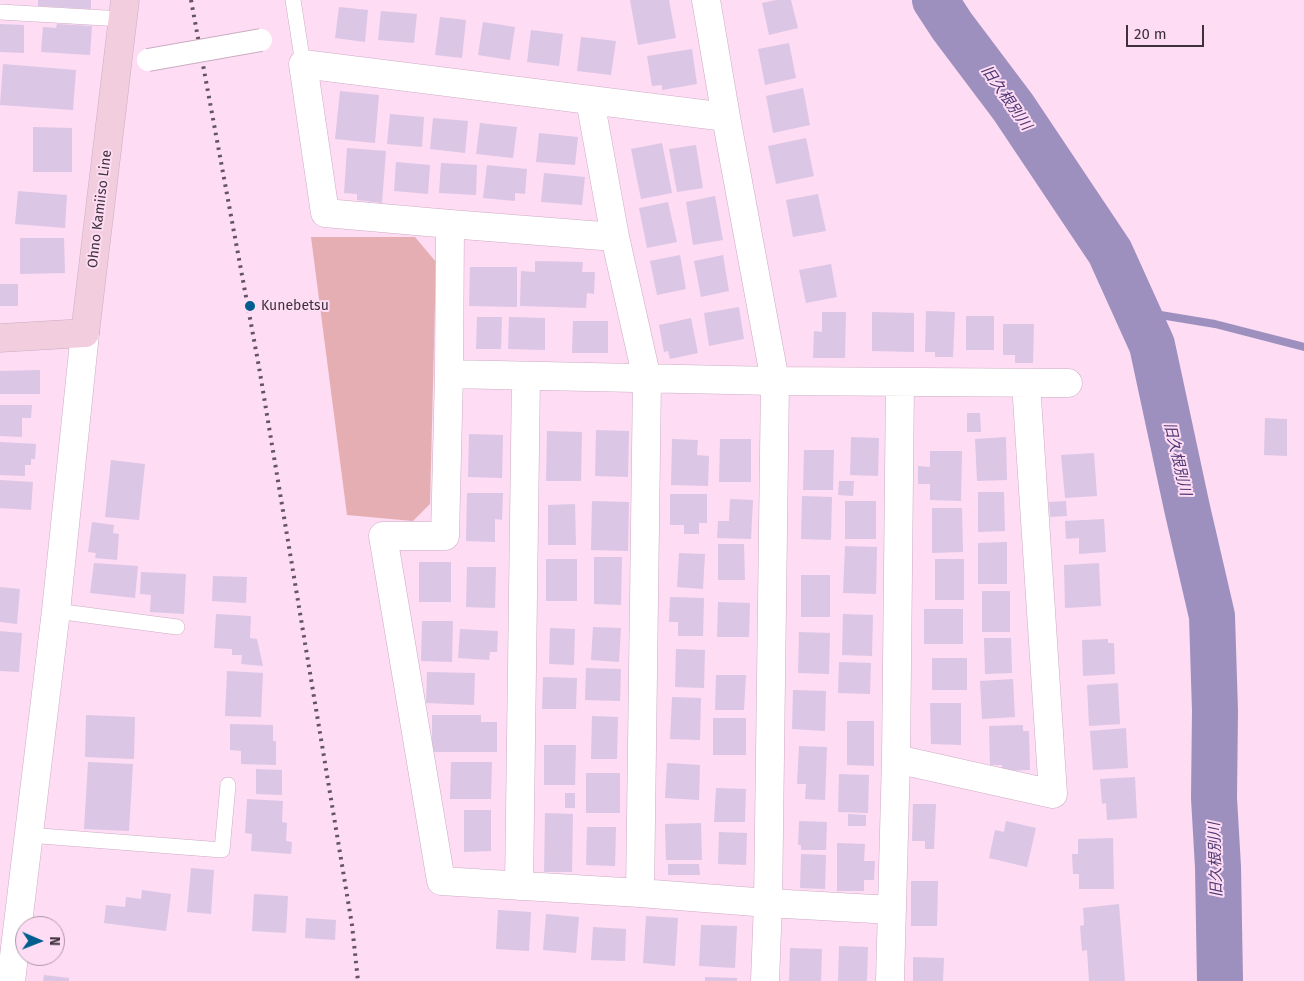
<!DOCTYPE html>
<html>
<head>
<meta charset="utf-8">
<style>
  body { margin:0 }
  #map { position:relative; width:1304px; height:981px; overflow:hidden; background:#fddcf4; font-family:"Fira Sans",sans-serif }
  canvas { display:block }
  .north { position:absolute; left:15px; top:916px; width:50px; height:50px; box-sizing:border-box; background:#fddcf4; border:1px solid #b198aa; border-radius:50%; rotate:91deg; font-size:14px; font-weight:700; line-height:20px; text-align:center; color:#3e313b }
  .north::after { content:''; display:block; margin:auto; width:18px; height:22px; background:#005d8e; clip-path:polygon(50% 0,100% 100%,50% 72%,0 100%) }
  .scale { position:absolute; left:1126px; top:25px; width:78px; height:22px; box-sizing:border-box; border:2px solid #3e313b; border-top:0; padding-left:6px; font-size:15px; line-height:18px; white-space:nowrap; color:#3e313b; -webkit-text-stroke:4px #fddcf4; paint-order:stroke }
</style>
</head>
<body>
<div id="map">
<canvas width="1304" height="981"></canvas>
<div class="north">N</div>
<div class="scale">20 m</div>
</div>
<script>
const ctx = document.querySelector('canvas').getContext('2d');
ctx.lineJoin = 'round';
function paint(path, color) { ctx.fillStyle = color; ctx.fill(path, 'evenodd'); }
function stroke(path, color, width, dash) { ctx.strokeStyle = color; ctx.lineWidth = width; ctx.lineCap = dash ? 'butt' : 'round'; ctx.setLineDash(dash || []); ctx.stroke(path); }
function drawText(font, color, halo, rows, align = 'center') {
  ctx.font = font + ' "Fira Sans","Noto Sans JP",sans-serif'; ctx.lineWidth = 4; ctx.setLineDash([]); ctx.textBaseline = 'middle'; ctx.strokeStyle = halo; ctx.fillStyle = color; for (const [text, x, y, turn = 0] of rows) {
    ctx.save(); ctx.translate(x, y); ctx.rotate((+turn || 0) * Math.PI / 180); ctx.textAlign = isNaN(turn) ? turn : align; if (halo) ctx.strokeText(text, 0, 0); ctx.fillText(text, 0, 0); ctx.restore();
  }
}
paint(new Path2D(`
  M 311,237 L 415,237 L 436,262 L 430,504 L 413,521 L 347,515 Z`), '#e5aeb2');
stroke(new Path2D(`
  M 1136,311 L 1215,324 L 1304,347`), '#9d90be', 8);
stroke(new Path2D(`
  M 935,0 L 952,26 L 1013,107 L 1110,252 L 1152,345 L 1187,508 L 1212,616 L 1215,711 L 1214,798 L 1218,867 L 1220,981`), '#9d90be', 46);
paint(new Path2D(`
  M 38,0 L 91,0 L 91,9 L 38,6 Z
  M 630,0 L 669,0 L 676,38 L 638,45 Z
  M 776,0 L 791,0 L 798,28 L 769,35 L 762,3 Z
  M 339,7 L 368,10 L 365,42 L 335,38 Z
  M 381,11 L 417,14 L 414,43 L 378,40 Z
  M 440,17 L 466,20 L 462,58 L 435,55 Z
  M 483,22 L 515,27 L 510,60 L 478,55 Z
  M 0,24 L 24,25 L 24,53 L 0,52 Z
  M 57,24 L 92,26 L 90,55 L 41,52 L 43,27 L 56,28 Z
  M 531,30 L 563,34 L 559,66 L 527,62 Z
  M 581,37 L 616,41 L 611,75 L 577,71 Z
  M 789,43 L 796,78 L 765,85 L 758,49 Z
  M 692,49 L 697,84 L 662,90 L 662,85 L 652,86 L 647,56 Z
  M 3,64 L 76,70 L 73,110 L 0,105 Z
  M 803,88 L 810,125 L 773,133 L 766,96 Z
  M 340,91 L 379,95 L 375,143 L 335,139 Z
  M 390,114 L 424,117 L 422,147 L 387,144 Z
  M 433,118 L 468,121 L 465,153 L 430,149 Z
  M 480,123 L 517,127 L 513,158 L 476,154 Z
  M 33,127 L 72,128 L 72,172 L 33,172 Z
  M 539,133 L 578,137 L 575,165 L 536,162 Z
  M 806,138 L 814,176 L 776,184 L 768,146 Z
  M 662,143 L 672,193 L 641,199 L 631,149 Z
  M 696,145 L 703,188 L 677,192 L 669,149 Z
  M 347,148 L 386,151 L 382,203 L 357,200 L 357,194 L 344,193 Z
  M 396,162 L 430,165 L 428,194 L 394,191 Z
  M 441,163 L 477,165 L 476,195 L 439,193 Z
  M 487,165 L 527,169 L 525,194 L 515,193 L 515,201 L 483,198 Z
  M 544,173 L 585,177 L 582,205 L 541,202 Z
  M 18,191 L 67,195 L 65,228 L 15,224 Z
  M 818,194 L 826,231 L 793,237 L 786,200 Z
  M 715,196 L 723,240 L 693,245 L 686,202 Z
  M 668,202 L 677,242 L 647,248 L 639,208 Z
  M 20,238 L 64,238 L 65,273 L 20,274 Z
  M 680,255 L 686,289 L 657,295 L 650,261 Z
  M 723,255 L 729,291 L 701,297 L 694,261 Z
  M 535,261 L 583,262 L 582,272 L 595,272 L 594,294 L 587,293 L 586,308 L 520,306 L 521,271 L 535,272 Z
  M 831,264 L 837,297 L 806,303 L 799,270 Z
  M 470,267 L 517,267 L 517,307 L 469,306 Z
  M 0,284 L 18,284 L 18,306 L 0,306 Z
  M 739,307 L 744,339 L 709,346 L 704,313 Z
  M 926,311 L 955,312 L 953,357 L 935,357 L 935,352 L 925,352 Z
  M 822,312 L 846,312 L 845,358 L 813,358 L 814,331 L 822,332 Z
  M 872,312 L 914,313 L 914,352 L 872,351 Z
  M 966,316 L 994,316 L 994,350 L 966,350 Z
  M 477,317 L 502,317 L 501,349 L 476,349 Z
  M 509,317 L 545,318 L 545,350 L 508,349 Z
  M 691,318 L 698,353 L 670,359 L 668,351 L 664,352 L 659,325 Z
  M 573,321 L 608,321 L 608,353 L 572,353 Z
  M 1003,324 L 1034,324 L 1033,363 L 1015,363 L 1015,355 L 1003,355 Z
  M 40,370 L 40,394 L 0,394 L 0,371 Z
  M 0,405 L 32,405 L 31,418 L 22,418 L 22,437 L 0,436 Z
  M 967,413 L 980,413 L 981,432 L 967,432 Z
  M 1265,418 L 1287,419 L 1287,456 L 1264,455 Z
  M 596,430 L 629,431 L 628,477 L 595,476 Z
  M 547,431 L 582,432 L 581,481 L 546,481 Z
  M 469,434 L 503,435 L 502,478 L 468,477 Z
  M 851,437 L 879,438 L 878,476 L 850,475 Z
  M 1006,437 L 1007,480 L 977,481 L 975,439 Z
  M 672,439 L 698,440 L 697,455 L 709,456 L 708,486 L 671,485 Z
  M 720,439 L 751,439 L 751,482 L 719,482 Z
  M 0,442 L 36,444 L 35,459 L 31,459 L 31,465 L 25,465 L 25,476 L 0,475 Z
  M 804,450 L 834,450 L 833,490 L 803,490 Z
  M 930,451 L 962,451 L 961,501 L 930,500 L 930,484 L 918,484 L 918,466 L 930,467 Z
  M 1094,453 L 1097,496 L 1065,498 L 1061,455 Z
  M 111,460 L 145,464 L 139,520 L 105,517 Z
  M 0,480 L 33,482 L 31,510 L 0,508 Z
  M 839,481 L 854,481 L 853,496 L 838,495 Z
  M 978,492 L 1004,492 L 1005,531 L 978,532 Z
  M 467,493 L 503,493 L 502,520 L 495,519 L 495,542 L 466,541 Z
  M 670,494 L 707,494 L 707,523 L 699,523 L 699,534 L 684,534 L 684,525 L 670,525 Z
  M 802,496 L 832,497 L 831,540 L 801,539 Z
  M 730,499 L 753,500 L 751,539 L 717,538 L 718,521 L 729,521 Z
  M 592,501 L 629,502 L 628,551 L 591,550 Z
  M 845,501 L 876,501 L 876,539 L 845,539 Z
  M 1066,501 L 1067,516 L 1050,517 L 1049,502 Z
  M 575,504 L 576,545 L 548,545 L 548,505 Z
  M 932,508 L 962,508 L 963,552 L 932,553 Z
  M 1104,519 L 1106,552 L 1079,554 L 1079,538 L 1066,539 L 1065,521 Z
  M 92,522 L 114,525 L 113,533 L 119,534 L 117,560 L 95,558 L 96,553 L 88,552 Z
  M 1007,542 L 1007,584 L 978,584 L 978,543 Z
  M 718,544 L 744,544 L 745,580 L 718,580 Z
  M 845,546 L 877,547 L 876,594 L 843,593 Z
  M 679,553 L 705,554 L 703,589 L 677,587 Z
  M 594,557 L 622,557 L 621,605 L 594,604 Z
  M 546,559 L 577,559 L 577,601 L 546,601 Z
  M 935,559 L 964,559 L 964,600 L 935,600 Z
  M 419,562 L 451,562 L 451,602 L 419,602 Z
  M 94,563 L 138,566 L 135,598 L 90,593 Z
  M 1099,563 L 1101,606 L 1065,608 L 1064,565 Z
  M 467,567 L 496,567 L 495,608 L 466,607 Z
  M 141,572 L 186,574 L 184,614 L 150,612 L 151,595 L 140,594 Z
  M 801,575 L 830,575 L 830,617 L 801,617 Z
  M 213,576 L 247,577 L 246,603 L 212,601 Z
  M 0,587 L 20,589 L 17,624 L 0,622 Z
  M 982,591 L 1010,591 L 1010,632 L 982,632 Z
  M 670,597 L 704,598 L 703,636 L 678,636 L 678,622 L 669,622 Z
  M 718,602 L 750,603 L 749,637 L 717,637 Z
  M 924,609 L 963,609 L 963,644 L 924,644 Z
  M 216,614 L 251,616 L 250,638 L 257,639 L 263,666 L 241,664 L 242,655 L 232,655 L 232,649 L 214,648 Z
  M 843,614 L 873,615 L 872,656 L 842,655 Z
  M 422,621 L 453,621 L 452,662 L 421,661 Z
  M 593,627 L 621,628 L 619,662 L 591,660 Z
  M 550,628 L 575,629 L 574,665 L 549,664 Z
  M 460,629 L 498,631 L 497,652 L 490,652 L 489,660 L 458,658 Z
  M 0,631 L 22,633 L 19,672 L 0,671 Z
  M 799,632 L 830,633 L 829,674 L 798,673 Z
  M 984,638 L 1011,638 L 1012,673 L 985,674 Z
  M 1108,639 L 1108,643 L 1114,643 L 1115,674 L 1083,676 L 1082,640 Z
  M 676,649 L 705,650 L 704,688 L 675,687 Z
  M 932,658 L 967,658 L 967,690 L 932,690 Z
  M 839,662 L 871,663 L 870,694 L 838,693 Z
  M 586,668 L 621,669 L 620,701 L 585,700 Z
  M 227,671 L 263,673 L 261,717 L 225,716 Z
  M 427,672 L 475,673 L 474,705 L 426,703 Z
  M 716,675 L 746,675 L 744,710 L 715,710 Z
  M 543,677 L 577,678 L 576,709 L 542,709 Z
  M 1013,679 L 1015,717 L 982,719 L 980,681 Z
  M 1118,683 L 1120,724 L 1089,726 L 1087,685 Z
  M 793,690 L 826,691 L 825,731 L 792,729 Z
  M 672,697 L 701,698 L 700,740 L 670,739 Z
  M 930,703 L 961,703 L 961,745 L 931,744 Z
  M 86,715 L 135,717 L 134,759 L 85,757 Z
  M 432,715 L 481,715 L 481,722 L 497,722 L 497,752 L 432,752 Z
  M 592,716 L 618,717 L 617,759 L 591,759 Z
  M 713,718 L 746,718 L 746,755 L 713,755 Z
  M 847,721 L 874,721 L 874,766 L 847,765 Z
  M 230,724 L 273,725 L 273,741 L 276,741 L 276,765 L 241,764 L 241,751 L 230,750 Z
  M 1023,725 L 1023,731 L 1029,731 L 1030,770 L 1002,771 L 1002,765 L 990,765 L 989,726 Z
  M 1126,728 L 1128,768 L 1093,770 L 1090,731 Z
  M 544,745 L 576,745 L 575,785 L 544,785 Z
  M 799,746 L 827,747 L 825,800 L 805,799 L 806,784 L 797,784 Z
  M 88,762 L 133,764 L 129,831 L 84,829 Z
  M 451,762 L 492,762 L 491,799 L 450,799 Z
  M 667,763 L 700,765 L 699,800 L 665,798 Z
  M 256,769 L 282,770 L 282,795 L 256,794 Z
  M 586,773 L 620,773 L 620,813 L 586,813 Z
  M 839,774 L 869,775 L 868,813 L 838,812 Z
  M 1135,777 L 1137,818 L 1107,820 L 1106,803 L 1102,804 L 1100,779 Z
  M 716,788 L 746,789 L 745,822 L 714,822 Z
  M 565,793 L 575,793 L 575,808 L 565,808 Z
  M 247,799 L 283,801 L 282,822 L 287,823 L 286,841 L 292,842 L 291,854 L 251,851 L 252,834 L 245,833 Z
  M 913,804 L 936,804 L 934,849 L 925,849 L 925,841 L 912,841 Z
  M 464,810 L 491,810 L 491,851 L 464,852 Z
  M 545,813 L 573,814 L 572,872 L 544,872 Z
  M 848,814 L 866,815 L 866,826 L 848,826 Z
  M 799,821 L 827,822 L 826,850 L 801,850 L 801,845 L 798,845 Z
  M 1006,821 L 1036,828 L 1027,867 L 989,858 L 995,830 L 1004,832 Z
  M 701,823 L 702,860 L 666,860 L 665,824 Z
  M 587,827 L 616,827 L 615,866 L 586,865 Z
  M 719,832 L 747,833 L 746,865 L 718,864 Z
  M 1113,838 L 1114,889 L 1079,889 L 1079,874 L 1073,874 L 1072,854 L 1078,854 L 1078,839 Z
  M 837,843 L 865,844 L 864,861 L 875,861 L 874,880 L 864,880 L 864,891 L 837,891 Z
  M 801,854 L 826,855 L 825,889 L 800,888 Z
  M 668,864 L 699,864 L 700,875 L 668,875 Z
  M 191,868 L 214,870 L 211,914 L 187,912 Z
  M 911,881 L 938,881 L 937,926 L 911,926 Z
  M 142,890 L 171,894 L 166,931 L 104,923 L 106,905 L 125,907 L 126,897 L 141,899 Z
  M 254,894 L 288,896 L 286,933 L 252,931 Z
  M 1119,904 L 1125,981 L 1089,981 L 1087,950 L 1082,951 L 1080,926 L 1084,925 L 1083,908 Z
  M 498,910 L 531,912 L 529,951 L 496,949 Z
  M 546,914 L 579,917 L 576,953 L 543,950 Z
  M 646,916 L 678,918 L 675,966 L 643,963 Z
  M 306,918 L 336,920 L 335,940 L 305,938 Z
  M 701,925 L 737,926 L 735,968 L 699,966 Z
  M 593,927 L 626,929 L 625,961 L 591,960 Z
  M 839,946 L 868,947 L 867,981 L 838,981 Z
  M 790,948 L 822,949 L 821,981 L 789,981 Z
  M 913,957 L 944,958 L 943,981 L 913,981 Z
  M 44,975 L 69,978 L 69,981 L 43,981 Z
  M 705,977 L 737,978 L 737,981 L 705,981 Z`), '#dcc6e5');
const service = new Path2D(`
  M 293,0 L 303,64
  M 0,12 L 123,19
  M 56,611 L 177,627
  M 28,835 L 222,850 L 228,785`);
const minor = new Path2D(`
  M 706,0 L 726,117 L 775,381 L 768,903 L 765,981
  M 590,100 L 615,237 L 647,379 L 640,893
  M 450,224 L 449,374 L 445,536 L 383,536 L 441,881 L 640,893 L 768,903 L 892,910
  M 615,237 L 450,224 L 325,213 L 303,64 L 726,117
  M 449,374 L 775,381 L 1068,383
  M 896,759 L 1053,794 L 1026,383
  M 519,886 L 526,376
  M 890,981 L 896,759 L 900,382`);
const tertiary = new Path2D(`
  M 11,981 L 56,611 L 85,333`);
const secondary = new Path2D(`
  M 0,338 L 85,333 L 125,0`);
stroke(service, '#ccacc3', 16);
stroke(minor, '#ccacc3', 29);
stroke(tertiary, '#ccacc3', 29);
stroke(secondary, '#ccacc3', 29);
stroke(service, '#fff', 15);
stroke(minor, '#fff', 28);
stroke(tertiary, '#fff', 28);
stroke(secondary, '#f2cdde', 28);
stroke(new Path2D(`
  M 191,0 L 259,367 L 352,925 L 358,981`), '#645360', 4, [2.5, 5]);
const pedestrianBridge = new Path2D(`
  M 148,60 L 261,40`);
stroke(pedestrianBridge, '#ccacc3', 24, []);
stroke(pedestrianBridge, '#fff', 22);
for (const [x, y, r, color] of [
  [250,306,6,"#005d8e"]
]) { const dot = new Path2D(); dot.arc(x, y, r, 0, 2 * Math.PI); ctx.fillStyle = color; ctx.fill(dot); stroke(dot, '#fddcf4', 2); }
drawText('14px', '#3e313b', '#fddcf4', [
  ["Ohno Kamiiso Line",100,209,-83]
]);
drawText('14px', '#3e313b', '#fddcf4', [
  ["Kunebetsu",261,306]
], 'left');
drawText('italic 15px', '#4c3873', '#fddcf4', [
  ["旧久根別川",1006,98,55],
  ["旧久根別川",1177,459,77],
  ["旧久根別川",1216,860,-92]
]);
</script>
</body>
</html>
